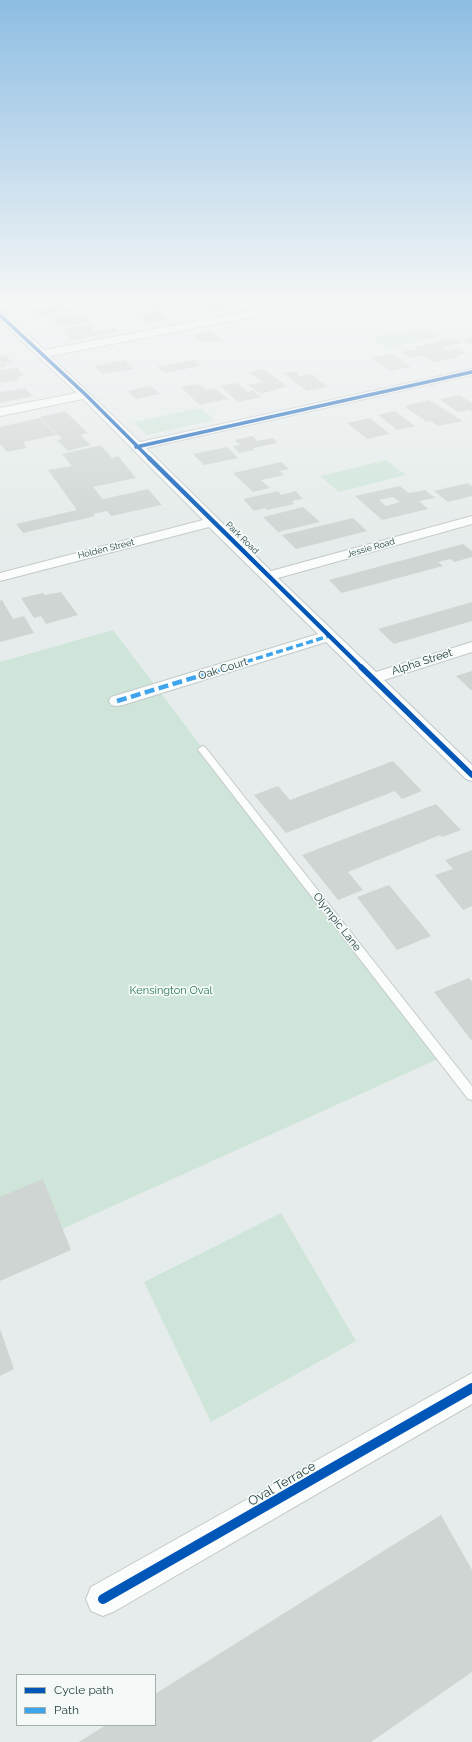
<!DOCTYPE html>
<html>
<head>
<meta charset="utf-8">
<style>
  body { margin:0 }
  #map { position:relative; width:472px; height:1742px; overflow:hidden; background:#e6eceb; font-family:Raleway,sans-serif }
  canvas { display:block }
  .legend { position:absolute; left:16px; top:1674px; width:140px; height:52px; box-sizing:border-box; background:#f5faf9; border:1px solid #a1b0af; margin:0; padding:5px 7px; list-style:none; font-size:12px; color:#23413f }
  .legend li { display:flex; align-items:center; gap:8px; height:20px }
  .legend b { width:20px; border:1px solid #a1b0af }
</style>
</head>
<body>
<div id="map">
<canvas width="472" height="1742"></canvas>
<ul class="legend">
<li><b style="height:5px;background:#0057b8"></b>Cycle path</li>
<li><b style="height:5px;background:#3ea4ec"></b>Path</li>
</ul>
</div>
<script>
const ctx = document.querySelector('canvas').getContext('2d');
ctx.lineJoin = 'round';
function paint(path, color) { ctx.fillStyle = color; ctx.fill(path, 'evenodd'); }
function stroke(path, color, width, dash) { ctx.strokeStyle = color; ctx.lineWidth = width; ctx.lineCap = dash ? 'butt' : 'round'; ctx.setLineDash(dash || []); ctx.stroke(path); }
function drawText(font, color, halo, rows, align = 'center') {
  ctx.font = font + ' Raleway,sans-serif'; ctx.lineWidth = 3.5; ctx.setLineDash([]); ctx.textBaseline = 'middle'; ctx.strokeStyle = halo; ctx.fillStyle = color; for (const [text, x, y, turn = 0] of rows) {
    ctx.save(); ctx.translate(x, y); ctx.rotate((+turn || 0) * Math.PI / 180); ctx.textAlign = isNaN(turn) ? turn : align; if (halo) ctx.strokeText(text, 0, 0); ctx.fillText(text, 0, 0); ctx.restore();
  }
}
paint(new Path2D(`
  M 424,328 L 440,337 L 386,348 L 371,338 Z
  M 201,408 L 215,420 L 147,435 L 134,422 Z
  M 386,460 L 406,475 L 339,492 L 320,476 Z
  M 113,630 L 438,1059 L 0,1257 L 0,662 Z
  M 281,1213 L 356,1341 L 211,1422 L 144,1282 Z`), '#cfe5da');
paint(new Path2D(`
  M 18,298 L 68,298 L 70,299 L 50,303 L 48,300 L 31,306 L 28,303 L 25,303 Z
  M 196,298 L 214,298 L 228,308 L 212,311 Z
  M 222,298 L 247,298 L 253,302 L 232,306 Z
  M 58,302 L 68,310 L 40,317 L 32,310 L 52,306 L 49,304 Z
  M 159,304 L 163,308 L 153,310 L 148,306 Z
  M 160,311 L 169,319 L 148,323 L 139,315 Z
  M 83,313 L 92,321 L 60,327 L 51,319 Z
  M 92,324 L 95,327 L 90,328 L 94,331 L 102,330 L 106,334 L 72,340 L 61,329 Z
  M 115,328 L 119,332 L 108,334 L 104,331 Z
  M 211,331 L 222,340 L 203,343 L 193,335 Z
  M 472,337 L 472,343 L 469,344 L 461,339 Z
  M 452,338 L 462,343 L 443,347 L 448,350 L 459,348 L 467,353 L 456,355 L 459,357 L 434,362 L 423,356 L 410,358 L 401,352 L 417,349 L 414,347 Z
  M 392,354 L 411,367 L 390,371 L 371,358 Z
  M 5,355 L 12,362 L 5,363 L 8,366 L 0,368 L 0,356 Z
  M 125,360 L 134,369 L 102,374 L 94,366 Z
  M 194,360 L 201,366 L 165,373 L 157,367 Z
  M 17,367 L 24,376 L 17,377 L 19,380 L 0,383 L 0,370 Z
  M 263,369 L 287,386 L 261,394 L 248,385 L 263,382 L 249,372 Z
  M 294,371 L 300,376 L 311,374 L 328,387 L 307,391 L 283,373 Z
  M 237,383 L 248,392 L 253,390 L 261,397 L 238,402 L 220,386 Z
  M 198,384 L 206,390 L 215,388 L 228,399 L 200,405 L 180,387 Z
  M 151,386 L 160,394 L 136,399 L 127,391 Z
  M 25,388 L 33,396 L 0,403 L 0,392 Z
  M 460,395 L 472,403 L 472,412 L 469,410 L 458,412 L 439,399 Z
  M 429,400 L 463,421 L 438,426 L 430,421 L 427,422 L 404,406 Z
  M 65,411 L 88,433 L 80,435 L 91,445 L 68,451 L 57,440 L 62,439 L 40,417 Z
  M 395,411 L 415,426 L 397,430 L 378,415 Z
  M 40,418 L 57,435 L 23,442 L 27,448 L 7,452 L 0,444 L 0,427 Z
  M 370,418 L 390,434 L 367,439 L 347,423 Z
  M 253,436 L 257,441 L 273,438 L 278,443 L 253,448 L 254,450 L 239,453 L 233,446 L 240,445 L 235,440 Z
  M 101,445 L 112,458 L 118,456 L 136,478 L 93,487 L 103,499 L 148,489 L 162,505 L 111,516 L 107,511 L 93,514 L 95,516 L 23,533 L 16,524 L 77,510 L 48,470 L 72,466 L 62,454 Z
  M 227,447 L 238,458 L 204,465 L 193,454 Z
  M 281,462 L 289,469 L 280,471 L 284,475 L 261,480 L 270,488 L 253,492 L 233,473 Z
  M 468,483 L 472,486 L 472,496 L 448,502 L 434,491 Z
  M 400,486 L 409,493 L 425,490 L 435,498 L 419,501 L 428,509 L 382,520 L 355,496 ZM 393,497 L 400,502 L 386,506 L 379,500 Z
  M 278,491 L 281,495 L 296,491 L 303,499 L 292,501 L 294,504 L 267,510 L 265,508 L 254,511 L 243,499 Z
  M 303,507 L 320,522 L 278,532 L 263,517 Z
  M 353,518 L 367,531 L 296,549 L 282,535 Z
  M 463,544 L 472,551 L 472,557 L 454,562 L 451,559 L 438,562 L 443,566 L 342,593 L 329,580 Z
  M 61,592 L 78,615 L 46,624 L 41,616 L 34,618 L 21,598 L 43,593 L 45,595 Z
  M 2,600 L 13,619 L 24,616 L 34,633 L 0,642 L 0,601 Z
  M 472,602 L 472,621 L 394,644 L 378,629 Z
  M 472,671 L 472,691 L 456,676 Z
  M 393,761 L 422,791 L 402,799 L 395,791 L 286,833 L 254,795 L 278,786 L 290,800 Z
  M 436,804 L 461,830 L 442,837 L 440,835 L 348,872 L 363,890 L 338,900 L 302,855 Z
  M 472,850 L 472,906 L 463,910 L 435,875 L 453,869 L 445,860 Z
  M 389,885 L 431,936 L 397,950 L 357,897 Z
  M 469,978 L 472,982 L 472,1041 L 434,992 Z
  M 43,1179 L 71,1250 L 0,1281 L 0,1197 Z
  M 0,1329 L 14,1369 L 0,1376 Z
  M 441,1515 L 472,1570 L 472,1672 L 371,1742 L 79,1742 L 106,1725 L 155,1725 L 155,1694 Z`), '#ced5d3');
const lane = new Path2D(`
  M 202,746 L 205,747 L 472,1086 L 472,1100 L 468,1099 L 199,751 L 198,749 Z`);
const street = new Path2D(`
  M 166,298 L 177,298 L 207,319 L 320,298 L 340,298 L 335,301 L 50,356 L 140,442 L 472,369 L 472,375 L 146,448 L 271,571 L 472,516 L 472,524 L 278,578 L 376,672 L 472,642 L 472,652 L 384,680 L 472,765 L 472,781 L 466,779 L 326,642 L 123,705 L 117,706 L 111,705 L 109,701 L 111,697 L 318,634 L 209,527 L 0,581 L 0,573 L 203,520 L 83,399 L 0,416 L 0,408 L 77,393 L 0,320 L 0,312 L 4,313 L 44,350 L 197,321 Z
  M 472,1373 L 472,1404 L 115,1611 L 103,1616 L 91,1611 L 86,1599 L 91,1587 Z`);
stroke(lane, '#c3c9c8', 2);
stroke(street, '#c3c9c8', 2);
paint(lane, '#fbfcfc');
paint(street, '#fbfcfc');
stroke(new Path2D(`
  M 226,668 L 329,636`), '#3ea4ec', 3.5, [7, 3.5]);
stroke(new Path2D(`
  M 117,701 L 229,667`), '#3ea4ec', 4.5, [10, 4.5]);
stroke(new Path2D(`
  M 0,315 L 86,395 L 150,459
  M 136,447 L 472,372`), '#0057b8', 3.5);
stroke(new Path2D(`
  M 149,458 L 362,668`), '#0057b8', 4.5);
stroke(new Path2D(`
  M 361,667 L 472,775`), '#0057b8', 5.5);
stroke(new Path2D(`
  M 103,1599 L 472,1388`), '#0057b8', 10);
const sky = ctx.createLinearGradient(0, 0, 0, 542);
sky.addColorStop(0, '#8dbde3');
sky.addColorStop(0.55, '#f4f6f6');
sky.addColorStop(1, '#f4f6f600');
ctx.fillStyle = sky;
ctx.fillRect(0, 0, 472, 542);
drawText('9px', '#23413f', '#f5faf9', [
  ["Park Road",242,538,44],
  ["Jessie Road",371,548,-16],
  ["Holden Street",106,549,-14]
]);
drawText('11px', '#23413f', '#f5faf9', [
  ["Alpha Street",422,662,-18],
  ["Oak Court",223,669,-17],
  ["Olympic Lane",337,922,52]
]);
drawText('11px', '#2b7a58', '#f5faf9', [
  ["Kensington Oval",171,991]
]);
drawText('13px', '#23413f', '#f5faf9', [
  ["Oval Terrace",282,1484,-30]
]);
</script>
</body>
</html>
